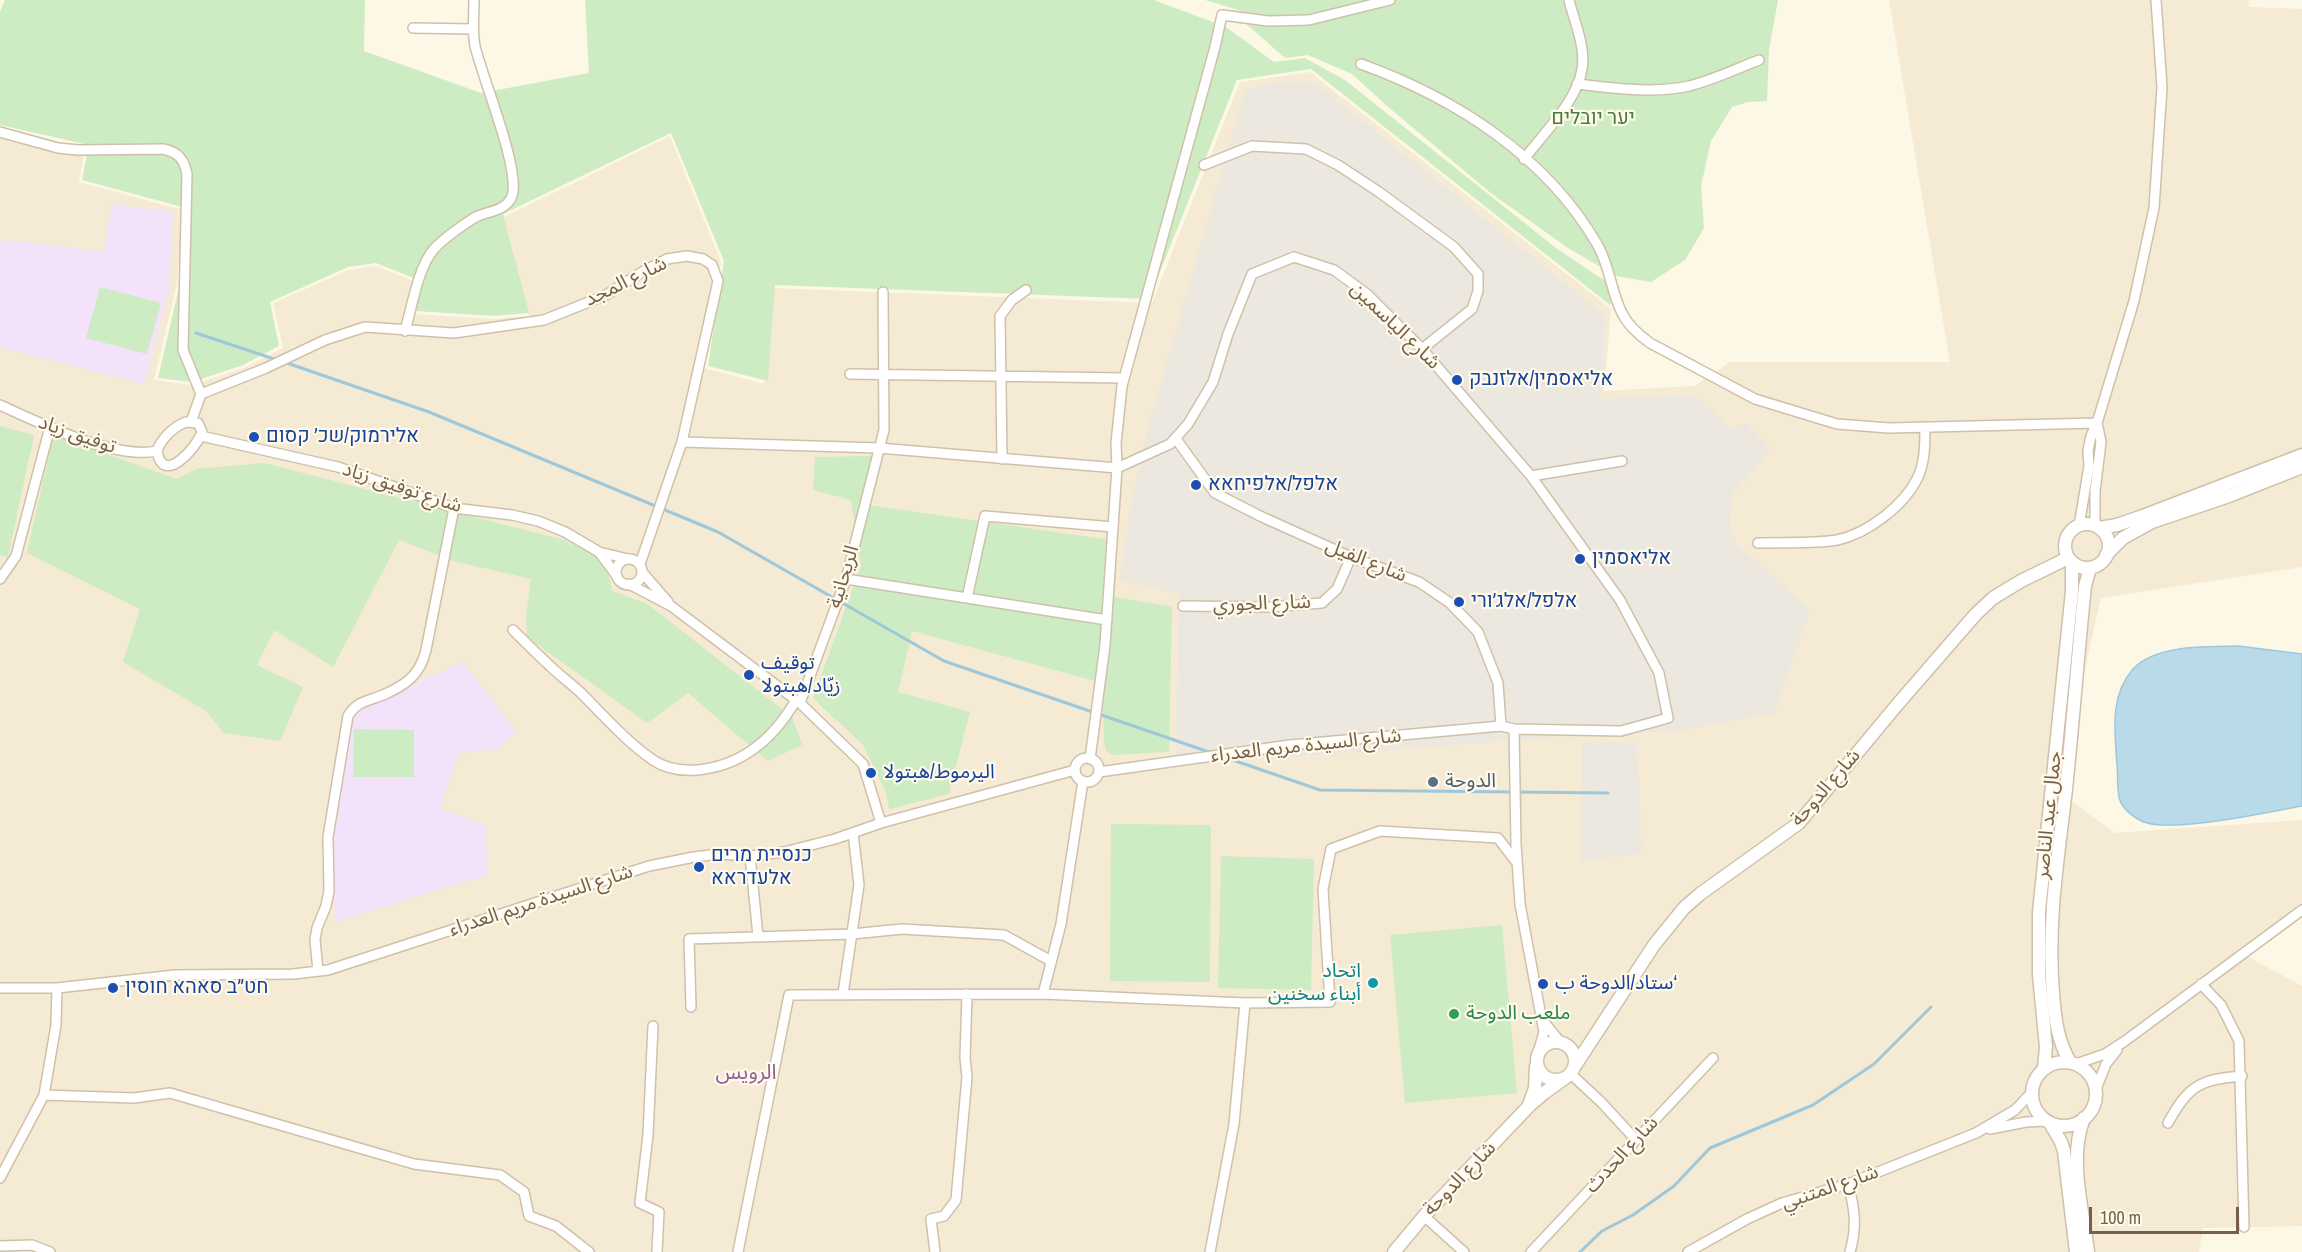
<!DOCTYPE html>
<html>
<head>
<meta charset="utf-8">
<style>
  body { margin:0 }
  #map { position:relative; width:2302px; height:1252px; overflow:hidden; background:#fdf7e5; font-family:"Archivo Narrow",sans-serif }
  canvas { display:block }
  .scale { position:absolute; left:2089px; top:1207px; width:150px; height:27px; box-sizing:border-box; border:3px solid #776049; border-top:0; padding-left:8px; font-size:18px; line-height:21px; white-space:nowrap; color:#776049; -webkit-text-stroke:4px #fffaec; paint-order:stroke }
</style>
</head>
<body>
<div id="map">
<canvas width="2302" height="1252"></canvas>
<div class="scale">100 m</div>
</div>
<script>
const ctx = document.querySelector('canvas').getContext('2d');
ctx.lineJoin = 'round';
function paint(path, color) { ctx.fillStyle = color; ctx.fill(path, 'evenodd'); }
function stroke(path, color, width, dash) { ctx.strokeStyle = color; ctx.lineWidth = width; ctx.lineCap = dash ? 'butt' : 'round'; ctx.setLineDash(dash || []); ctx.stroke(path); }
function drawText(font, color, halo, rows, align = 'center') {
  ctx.font = font + ' "Archivo Narrow","Noto Sans Arabic",Heebo,sans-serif'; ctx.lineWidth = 4.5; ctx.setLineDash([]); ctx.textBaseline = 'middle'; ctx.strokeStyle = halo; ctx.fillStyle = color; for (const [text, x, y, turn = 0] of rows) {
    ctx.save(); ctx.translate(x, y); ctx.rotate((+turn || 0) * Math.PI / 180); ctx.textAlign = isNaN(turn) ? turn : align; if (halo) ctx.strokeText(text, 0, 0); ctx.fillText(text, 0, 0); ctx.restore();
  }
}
paint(new Path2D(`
  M 1889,0 L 2248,0 L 2249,7 L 2302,9 L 2302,567 L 2101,598 L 2057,791 L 2115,833 L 2302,820 L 2302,909 L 2248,957 L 2302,986 L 2302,1226 L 2203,1228 L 2199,1252 L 0,1252 L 0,128 L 85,148 L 79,182 L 183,210 L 177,283 L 154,380 L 192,385 L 244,368 L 283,348 L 273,303 L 349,270 L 376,266 L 418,283 L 412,314 L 493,319 L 529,316 L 504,217 L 670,136 L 721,262 L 704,368 L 764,384 L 774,288 L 1152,303 L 1240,82 L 1310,72 L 1611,309 L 1604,391 L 1695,386 L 1730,362 L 1950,362 Z`), '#f5ead3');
paint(new Path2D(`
  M 1275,82 L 1314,82 L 1606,316 L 1601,399 L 1695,395 L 1724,422 L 1727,428 L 1746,424 L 1771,450 L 1731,495 L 1730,525 L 1736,544 L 1810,610 L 1775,713 L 1676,731 L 1556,737 L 1176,766 L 1179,594 L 1120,581 L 1131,504 L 1148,428 L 1245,90 Z
  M 1637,742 L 1642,853 L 1581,862 L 1582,743 Z`), '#ede8df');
paint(new Path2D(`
  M 112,204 L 173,212 L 169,290 L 144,384 L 0,347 L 0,242 L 10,240 L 104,252 Z
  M 463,662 L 516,731 L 498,749 L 459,753 L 440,808 L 486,826 L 487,875 L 335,922 L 331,826 L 350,712 Z`), '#f4e2fa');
paint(new Path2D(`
  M 5,0 L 365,0 L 364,51 L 481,93 L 589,73 L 585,0 L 1154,0 L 1226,27 L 1274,62 L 1305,58 L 1345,80 L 1556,248 L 1599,277 L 1620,287 L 1610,305 L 1311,69 L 1237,80 L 1149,299 L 775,285 L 768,381 L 708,366 L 724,261 L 671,133 L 503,214 L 529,313 L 493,316 L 416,311 L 421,281 L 376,263 L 348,267 L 270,302 L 279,346 L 243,365 L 192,382 L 158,378 L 180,283 L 186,208 L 82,180 L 89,145 L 0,125 L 0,12 Z
  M 1205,0 L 1778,0 L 1769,50 L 1767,101 L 1748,102 L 1732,107 L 1711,141 L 1701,186 L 1704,228 L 1685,260 L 1651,282 L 1616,276 L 1568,248 L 1492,194 L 1387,106 L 1352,74 L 1308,55 L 1285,58 L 1243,21 L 1242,11 Z
  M 100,287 L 161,303 L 147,354 L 86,338 Z
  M 0,426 L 34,435 L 8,557 L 0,555 Z
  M 53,435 L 177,479 L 196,469 L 264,463 L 564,540 C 591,554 608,557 612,591 L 646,603 L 792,717 L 802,745 L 768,761 L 688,693 L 647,723 L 527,637 L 526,615 L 531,579 L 453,561 L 399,540 L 333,667 L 274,630 L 257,665 L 303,687 L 280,741 L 224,733 L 206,711 L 123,662 L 140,609 L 27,553 Z
  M 875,456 L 868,505 L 1118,541 L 1111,596 L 1172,607 L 1169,752 L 1111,755 L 1106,750 L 1104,741 L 1102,683 L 912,631 L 898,692 L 970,712 L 949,794 L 889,809 L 886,792 L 863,745 L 813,698 L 861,566 L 851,500 L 813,490 L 815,457 Z
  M 354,729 L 414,730 L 414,777 L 353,777 Z
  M 1111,824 L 1211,825 L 1210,982 L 1110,981 Z
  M 1221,856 L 1314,859 L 1311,990 L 1218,988 Z
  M 1502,925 L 1517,1093 L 1405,1103 L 1390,935 Z`), '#cdecc3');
const water = new Path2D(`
  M 2238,646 L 2302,654 L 2302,806 C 2268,812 2173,833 2144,822 C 2134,818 2121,808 2119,797 C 2117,787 2118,775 2117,765 C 2115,733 2109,696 2133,669 C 2156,644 2207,647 2238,646 Z`);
paint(water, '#b9dae8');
stroke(water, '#9ec8da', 1.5);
stroke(new Path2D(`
  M 196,333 L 277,360
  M 284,362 L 429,412 L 718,532 L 944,661 L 1212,753
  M 1224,757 L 1320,790 L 1608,793
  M 1580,1252 L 1602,1231 L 1633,1215 L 1674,1186 L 1710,1148 L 1813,1105 L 1874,1064 L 1931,1007`), '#9ec8da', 3);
const minor = new Path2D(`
  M 413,28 L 473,29
  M 1361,64 C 1455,98 1546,156 1597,244 C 1610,266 1611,292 1622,313 C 1628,326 1639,335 1650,343 L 1755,399 L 1837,424 L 1889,428 L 2097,423
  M 1577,84 C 1614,88 1652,94 1689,86 C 1713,80 1736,69 1759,60
  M 0,132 L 58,148 L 78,150 L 163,149 C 178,152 184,159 187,174 L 183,350 L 201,394
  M 1524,159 C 1543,134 1578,100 1582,69 C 1586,47 1574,21 1569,0
  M 1204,165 L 1252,146 L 1306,149 L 1338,165 L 1379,192 L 1454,247 L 1478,274 L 1478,291 L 1472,309 L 1422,349
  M 405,331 C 412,307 418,267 434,249 C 445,237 460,227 474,218 C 486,211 506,212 512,196 C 521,170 482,77 475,46 C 472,31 474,15 474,0
  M 850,374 L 1124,378
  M 0,405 C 40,423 114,460 157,451
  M 186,422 L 198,423 L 202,432 C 197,447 163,487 157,451 C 161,439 173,427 186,422 Z
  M 191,422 L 201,394 L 266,368 L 325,340 L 365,327 L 454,333 L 544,320 L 606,295 L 642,272 L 667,259 L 687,256 L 703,259 L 712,265 L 718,281 L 682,442 L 640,564
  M 201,436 L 338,467 L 454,508 L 512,515 L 538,521 L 565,532 L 599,552 L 628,559
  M 1176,439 L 1215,493 L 1260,516 L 1351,557 L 1419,582 L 1450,603 L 1478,632 L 1498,683 L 1501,726
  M 682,442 L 879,448 L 1117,468 L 1170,444 L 1188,424 L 1213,382 L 1228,334 L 1252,274 L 1294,257 L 1334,270 L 1367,294 L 1422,349 L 1531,476
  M 1002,459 L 1000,316 L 1012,300 L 1026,290
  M 2079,526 L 2089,466 L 2088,450 L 2091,436 L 2097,423 L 2134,301 L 2154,208 L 2162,87 L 2156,0
  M 2095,526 L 2095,491 L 2101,442 L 2097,423
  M 1758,543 C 1784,542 1812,544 1837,540 C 1867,534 1905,505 1918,477 C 1925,461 1925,445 1925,427
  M 599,552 L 617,576
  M616 572a13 13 0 1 1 26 0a13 13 0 1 1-26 0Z
  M 642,572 L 668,602
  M 0,579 L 16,556 L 50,427
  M 846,579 L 1107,620
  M 629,584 L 671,606 L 800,703 L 863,764 L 881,823
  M 967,598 L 985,516 L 1113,527
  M 1183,606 L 1270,607 L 1322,603 L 1337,589 L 1351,557
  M 513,630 C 525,642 537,654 549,665 C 560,676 572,684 583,695 C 605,717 627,742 653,760 C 666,769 682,771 697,770 C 742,766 774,738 796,700
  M 800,703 L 846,579 L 884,430 L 883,292
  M 1514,729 L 1516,844 L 1520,904 L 1544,1032 L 1537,1056
  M1075 770a12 12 0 1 1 24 0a12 12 0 1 1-24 0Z
  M 1090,759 L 1105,645 L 1117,468 L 1116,443 L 1122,386 L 1215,47 L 1222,15 L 1268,21 L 1309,20 L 1390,0
  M 1099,772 L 1290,745 L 1501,726 L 1514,729 L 1621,731 L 1668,718 L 1659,673 L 1620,600 L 1531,476 L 1622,461
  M 750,856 L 758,936
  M 318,971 L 315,940 L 317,928 L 326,906 L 329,891 L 328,837 L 348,716 C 357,701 368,701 383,695 C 406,685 420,675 426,650 L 454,508
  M 2201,984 L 2221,1005 L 2239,1041 L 2244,1227
  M 0,988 L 57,988 L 175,975 L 293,974 L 328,970 L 649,866 L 694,857 L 719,854 L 750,856 L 784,852 L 835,839 L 881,823 L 1075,770
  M 843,994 L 859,885 L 853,833
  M 1043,994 L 1061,924 L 1083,781
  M 691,1007 L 689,939 L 852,934 L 902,929 L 1004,935 L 1051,961
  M 1544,1022 L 1561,1043
  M 653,1026 L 648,1135 L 640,1203 L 659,1212 L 657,1252
  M 2076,1064 L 2105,1054 L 2125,1041 L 2302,910
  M 1571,1074 L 1602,1103 L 1636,1140
  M 2096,1089 L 2106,1064 L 2117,1050
  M 44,1095 L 56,1025 L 57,988
  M 2168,1123 C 2188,1086 2200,1079 2242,1076
  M 1990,1129 L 2026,1122 L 2046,1121
  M 0,1178 L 44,1095 L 134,1098 L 170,1093 L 414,1164 L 500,1175 L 524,1192 L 529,1216 L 556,1226 L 589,1252
  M 1848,1184 C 1855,1209 1857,1227 1850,1252
  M 1424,1216 L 1464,1252
  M 0,1246 L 32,1245 L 50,1252
  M 738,1252 L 789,995 L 1043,994 L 1245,1003 L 1330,1002 L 1323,889 L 1331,849 L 1380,831 L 1498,838 L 1517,863
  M 935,1252 L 931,1219 L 944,1216 L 956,1200 L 967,1077 L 965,1058 L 967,994
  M 1210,1252 L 1234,1124 L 1245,1003
  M 1531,1252 L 1713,1058
  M 1688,1252 L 1747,1219 L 1782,1203 L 1848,1184 L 1976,1133 L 2015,1110 L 2031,1093`);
const tertiary = new Path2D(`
  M2065 546a22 22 0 1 1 44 0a22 22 0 1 1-44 0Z
  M 2099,528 L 2117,525 L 2140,517 L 2302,455
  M 2106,555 L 2123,538 L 2152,522 L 2229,496 L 2302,467
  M1537 1061a19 19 0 1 1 38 0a19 19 0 1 1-38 0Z
  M2032 1094a32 32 0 1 1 64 0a32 32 0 1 1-64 0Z
  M 2070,1062 C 2057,1040 2055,1018 2053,993 C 2047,924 2058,858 2066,789 C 2073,722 2078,653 2085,586 L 2090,568
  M 2044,1068 L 2046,1047 L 2039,975 L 2039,912 L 2072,591 L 2072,562
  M 1573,1069 L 1654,945 L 1684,908 L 1700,894 L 1799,823 L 1897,705 L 1975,615 L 1993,598 L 2021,581 L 2068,558
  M 1529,1105 L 1535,1088 L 1536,1066
  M 2084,1118 C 2068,1158 2083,1210 2088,1252
  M 2050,1123 L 2061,1142 L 2064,1151 L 2076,1252
  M 1394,1252 L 1424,1216 L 1530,1105 L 1544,1093 L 1565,1078`);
stroke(minor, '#cfc0ab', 12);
stroke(tertiary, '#cfc0ab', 15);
stroke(minor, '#fff', 9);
stroke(tertiary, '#fff', 12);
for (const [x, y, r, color] of [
  [1457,380,6,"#1a4fb4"],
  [254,437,6,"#1a4fb4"],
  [1196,485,6,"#1a4fb4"],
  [1580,559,6,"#1a4fb4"],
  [1459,602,6,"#1a4fb4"],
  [749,675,6,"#1a4fb4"],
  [871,773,6,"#1a4fb4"],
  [1433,782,6,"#5c6f8a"],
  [699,867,6,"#1a4fb4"],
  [1373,983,6,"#0f9aa8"],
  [1543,984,6,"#1a4fb4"],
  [113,988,6,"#1a4fb4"],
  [1454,1014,6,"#2e9e5b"]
]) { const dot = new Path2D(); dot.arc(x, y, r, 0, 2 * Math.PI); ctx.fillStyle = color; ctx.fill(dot); stroke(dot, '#fffaec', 2); }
drawText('20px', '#4a7e40', '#fffaec', [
  ["יער יובלים",1593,119]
]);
drawText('20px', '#776049', '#fffaec', [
  ["شارع المجد",626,282,-26],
  ["شارع الياسمين",1395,326,44],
  ["توفيق زياد",77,435,19],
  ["شارع توفيق زياد",402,488,18],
  ["شارع الفيل",1366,561,22],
  ["الريحانية",844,577,-73],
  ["شارع الجوري",1262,604,-2],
  ["شارع السيدة مريم العدراء",1306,746,-6],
  ["شارع الدوحة",1826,788,-49],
  ["جمال عبد الناصر",2049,815,-84],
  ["شارع السيدة مريم العدراء",541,901,-18],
  ["شارع الحدث",1622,1155,-47],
  ["شارع الدوحة",1460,1179,-46],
  ["شارع المتنبي",1830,1188,-19]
]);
drawText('20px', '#164399', '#fffaec', [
  ["אליאסמין/אלזנבק",1469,380],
  ["אלירמוק/שכ׳ קסום",266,437],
  ["אלפל/אלפיחאא",1208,485],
  ["אליאסמין",1592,559],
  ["אלפל/אלג׳ורי",1471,602],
  ["توقيف",761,664],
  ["زيّاد/هبتولا",761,687],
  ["اليرموط/هبتولا",883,773],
  ["כנסיית מרים",711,856],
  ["אלעדראא",711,879],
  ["ستاد/الدوحة ب‘",1555,984],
  ["חט״ב סאהא חוסין",125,988]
], 'left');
drawText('20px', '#4e5e75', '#fffaec', [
  ["الدوحة",1445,782]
], 'left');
drawText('20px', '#0d838f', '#fffaec', [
  ["اتحاد",1361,972],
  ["أبناء سخنين",1361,995]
], 'right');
drawText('20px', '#27864d', '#fffaec', [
  ["ملعب الدوحة",1466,1014]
], 'left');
drawText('21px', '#8b6094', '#fffaec', [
  ["الرويس",746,1073]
]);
</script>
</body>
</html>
